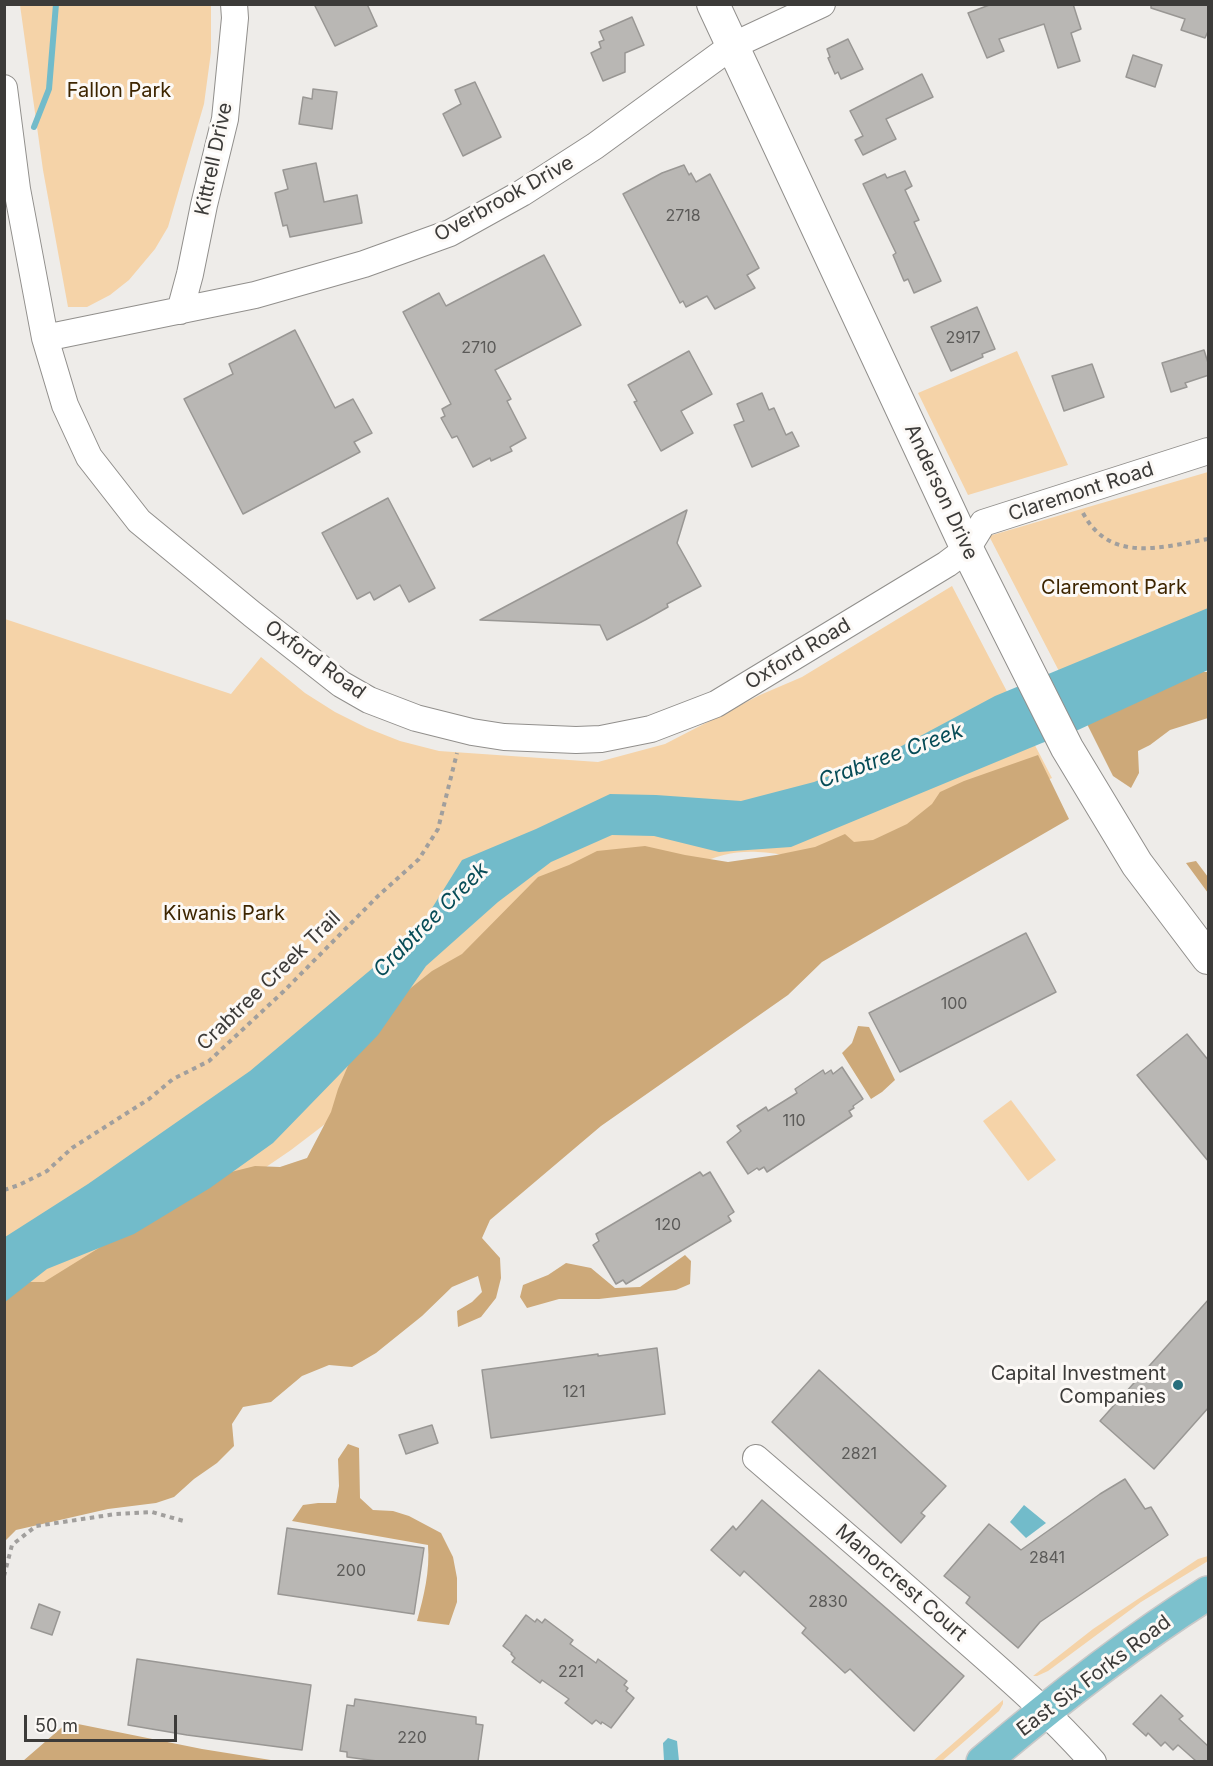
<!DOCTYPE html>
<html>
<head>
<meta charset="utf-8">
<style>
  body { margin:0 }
  #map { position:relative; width:1213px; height:1766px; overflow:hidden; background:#eeece9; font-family:Inter,sans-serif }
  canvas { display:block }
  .frame { position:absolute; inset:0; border:6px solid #3c3b39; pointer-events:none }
  .scale { position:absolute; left:24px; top:1715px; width:153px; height:27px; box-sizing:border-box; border:3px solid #3c3b39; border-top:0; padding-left:8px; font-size:18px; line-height:21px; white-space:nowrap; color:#3c3b39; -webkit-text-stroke:4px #fcf9f6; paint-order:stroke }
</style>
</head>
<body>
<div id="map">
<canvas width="1213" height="1766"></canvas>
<div class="frame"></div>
<div class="scale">50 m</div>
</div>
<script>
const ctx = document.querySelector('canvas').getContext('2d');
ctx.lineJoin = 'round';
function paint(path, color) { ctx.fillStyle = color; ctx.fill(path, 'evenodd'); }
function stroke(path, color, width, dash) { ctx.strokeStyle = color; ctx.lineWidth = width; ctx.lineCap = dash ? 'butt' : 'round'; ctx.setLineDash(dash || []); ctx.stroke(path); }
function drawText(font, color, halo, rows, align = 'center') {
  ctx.font = font + ' Inter,sans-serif'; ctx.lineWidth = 6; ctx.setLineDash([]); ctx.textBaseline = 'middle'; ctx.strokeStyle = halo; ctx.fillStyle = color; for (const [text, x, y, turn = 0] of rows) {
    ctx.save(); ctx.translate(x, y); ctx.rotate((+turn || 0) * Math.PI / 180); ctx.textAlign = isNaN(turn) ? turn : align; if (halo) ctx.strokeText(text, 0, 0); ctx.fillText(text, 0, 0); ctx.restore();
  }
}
paint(new Path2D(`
  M 20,5 L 211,5 L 211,52 L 204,104 L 168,227 L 155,249 L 129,280 L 110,295 L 87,307 L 68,307 L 43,170 Z
  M 1017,351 L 1068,465 L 968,495 L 918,393 Z
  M 1208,472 L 1208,646 L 1061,675 L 989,536 Z
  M 952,586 L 1052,778 L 1033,786 L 967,832 L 784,855 C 745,849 729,851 693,866 L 333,1118 L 291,1150 L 212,1204 L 5,1353 L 5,619 L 231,694 L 261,657 L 305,693 L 335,712 L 367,728 L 400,741 L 439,751 L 598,762 L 665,744 L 760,695 L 802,677 Z
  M 1011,1100 L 1056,1160 L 1028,1181 L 983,1121 Z
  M 1208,1556 L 1208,1561 L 1141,1602 L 1048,1671 L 1037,1676 L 1033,1676 L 1093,1629 L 1198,1559 Z
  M 1003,1700 L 1003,1704 L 999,1711 L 942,1761 L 933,1761 Z`), '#f5d3a8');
paint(new Path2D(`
  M 1187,672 L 1208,672 L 1208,718 L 1170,730 L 1150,745 L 1138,751 L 1139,773 L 1131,788 L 1113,776 L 1084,718 Z
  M 1038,755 L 1069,819 L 822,962 L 788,995 L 601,1126 L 490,1220 L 482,1238 L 500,1258 L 501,1278 L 496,1298 L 481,1317 L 458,1327 L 457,1311 L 472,1302 L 482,1292 L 478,1276 L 452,1287 L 422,1316 L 376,1353 L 352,1367 L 329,1365 L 302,1376 L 271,1402 L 243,1407 L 232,1424 L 234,1446 L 217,1463 L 194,1479 L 174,1497 L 156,1503 L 108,1509 L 16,1530 L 5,1541 L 5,1297 L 24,1282 L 44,1282 L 215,1176 L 255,1166 L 280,1167 L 307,1158 L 331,1112 L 338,1089 L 353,1054 L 397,999 L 432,971 L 462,954 L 538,877 L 569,865 L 597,851 L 645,846 L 685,855 L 728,862 L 776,855 L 815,847 L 845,834 L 854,842 L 873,840 L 907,824 L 932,804 L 940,792 L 964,781 Z
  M 1196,861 L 1208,877 L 1208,893 L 1186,863 Z
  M 858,1026 L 869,1027 L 895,1080 L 882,1092 L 871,1099 L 842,1053 L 852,1043 Z
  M 685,1255 L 691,1261 L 690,1284 L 676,1290 L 625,1296 L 599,1299 L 559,1299 L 527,1308 L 520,1297 L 523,1285 L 548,1275 L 566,1263 L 591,1268 L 615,1288 L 640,1287 Z
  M 348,1444 L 359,1448 L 360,1498 L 373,1510 L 393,1511 L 409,1516 L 441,1533 L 453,1557 L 457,1578 L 457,1602 L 449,1625 L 417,1621 C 424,1596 430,1571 428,1545 L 292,1521 L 303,1505 L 318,1503 L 336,1503 L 339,1486 L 338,1459 Z
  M 68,1722 L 202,1749 L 277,1761 L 23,1761 Z`), '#cda979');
paint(new Path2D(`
  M 1208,608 L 1208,670 L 1078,730 L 1042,743 L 791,847 L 719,852 L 654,836 L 612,835 L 551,862 L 498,902 L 426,966 L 378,1035 L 273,1143 L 210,1188 L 134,1234 L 47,1269 L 5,1302 L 5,1237 L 88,1184 L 250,1071 L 374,967 L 424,921 L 462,860 L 536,829 L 610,794 L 656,795 L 741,801 L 814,782 L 896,749 L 995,696 Z
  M 1024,1505 L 1046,1523 L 1026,1538 L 1010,1522 Z
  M 668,1738 L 677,1741 L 679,1761 L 664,1761 L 663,1743 Z`), '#72bbca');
stroke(new Path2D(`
  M 34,127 L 49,89 L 56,4`), '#72bbca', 6);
const building = new Path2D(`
  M 314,4 L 367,4 L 377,26 L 335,46 Z
  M 992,4 L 1073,4 L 1081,29 L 1071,33 L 1080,61 L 1058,68 L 1044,24 L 999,39 L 1004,51 L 987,58 L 968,13 Z
  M 1151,4 L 1209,4 L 1209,29 L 1205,38 L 1181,30 L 1185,19 L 1151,8 Z
  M 632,17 L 644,45 L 625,53 L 625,72 L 603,81 L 591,53 L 601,48 L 599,42 L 604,40 L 600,31 Z
  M 848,39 L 863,69 L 841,79 L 838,72 L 835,74 L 828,58 L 830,57 L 827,49 Z
  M 1133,55 L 1162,65 L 1155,87 L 1126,77 Z
  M 922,74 L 933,97 L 886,119 L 896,139 L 863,155 L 855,140 L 863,136 L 850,111 Z
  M 475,82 L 501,137 L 463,156 L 443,114 L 461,104 L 455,90 Z
  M 313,89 L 337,92 L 332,129 L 299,124 L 303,97 L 312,99 Z
  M 316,163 L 324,202 L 357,195 L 362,223 L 290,237 L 287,225 L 283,226 L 275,193 L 288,189 L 283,170 Z
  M 684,165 L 689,175 L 691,173 L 696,182 L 710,174 L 759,268 L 747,275 L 755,288 L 715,309 L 707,296 L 686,307 L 683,301 L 680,303 L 623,194 L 662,173 Z
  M 905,171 L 912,186 L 905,190 L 919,220 L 914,222 L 941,281 L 914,293 L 908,279 L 904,281 L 893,255 L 896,253 L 863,184 L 885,174 L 887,178 Z
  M 544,255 L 581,325 L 495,370 L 511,399 L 507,401 L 526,438 L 510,447 L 512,451 L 491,461 L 490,458 L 473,467 L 457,436 L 452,438 L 441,418 L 445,416 L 442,409 L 451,404 L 403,312 L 439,293 L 446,306 Z
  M 977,307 L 995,349 L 982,354 L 983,357 L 951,371 L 931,327 Z
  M 295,330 L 335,408 L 353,399 L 372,433 L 354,442 L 360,452 L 243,514 L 184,399 L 233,374 L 229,364 Z
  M 1204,350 L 1209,366 L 1209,375 L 1185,383 L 1187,387 L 1171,392 L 1162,363 Z
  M 689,351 L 712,394 L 681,411 L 693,433 L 661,451 L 634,402 L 637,401 L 628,385 Z
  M 1092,364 L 1104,397 L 1064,411 L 1052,376 Z
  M 762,393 L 769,410 L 774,408 L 786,435 L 792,432 L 799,446 L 752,467 L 734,425 L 744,421 L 737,404 Z
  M 388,498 L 435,588 L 409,602 L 400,585 L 374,600 L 370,592 L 357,599 L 322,533 Z
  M 687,510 L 677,543 L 701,586 L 667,604 L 668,607 L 645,620 L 607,640 L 600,625 L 480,620 Z
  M 1026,933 L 1056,992 L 900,1072 L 869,1013 Z
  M 1187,1034 L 1209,1061 L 1209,1162 L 1137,1075 Z
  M 842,1067 L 863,1099 L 853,1106 L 854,1108 L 849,1111 L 852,1116 L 767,1172 L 764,1167 L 759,1170 L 757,1168 L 748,1174 L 727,1142 L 741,1131 L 737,1126 L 766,1107 L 768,1111 L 797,1093 L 795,1089 L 823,1070 L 825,1074 L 831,1070 L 833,1074 Z
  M 700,1172 L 703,1176 L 710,1172 L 734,1212 L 728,1216 L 731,1221 L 626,1284 L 623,1280 L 616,1284 L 593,1245 L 599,1241 L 596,1234 Z
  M 1209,1299 L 1209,1407 L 1154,1469 L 1100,1421 Z
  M 657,1348 L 665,1414 L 491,1438 L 482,1370 L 598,1354 L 598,1356 Z
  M 819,1370 L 946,1486 L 921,1513 L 925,1516 L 901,1543 L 772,1422 Z
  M 432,1425 L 438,1443 L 406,1454 L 399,1435 Z
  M 1125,1479 L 1145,1509 L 1151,1507 L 1168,1535 L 1040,1622 L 1018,1648 L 966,1603 L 970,1597 L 944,1576 L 989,1524 L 1021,1550 L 1100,1494 Z
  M 762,1500 L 964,1676 L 914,1731 L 850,1669 L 845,1673 L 802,1633 L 806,1628 L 744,1571 L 740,1576 L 711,1550 L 733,1526 L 736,1530 Z
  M 287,1528 L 424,1548 L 414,1614 L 278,1594 Z
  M 39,1604 L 60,1612 L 52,1635 L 31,1628 Z
  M 526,1615 L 535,1622 L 537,1619 L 542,1623 L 545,1619 L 573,1640 L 570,1644 L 596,1663 L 598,1659 L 627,1681 L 624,1685 L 628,1688 L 626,1691 L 634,1698 L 611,1728 L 602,1722 L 601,1724 L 596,1720 L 592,1724 L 565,1703 L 569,1699 L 542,1680 L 540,1683 L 512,1662 L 515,1658 L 511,1654 L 512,1653 L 503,1646 Z
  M 137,1659 L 311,1685 L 302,1750 L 187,1735 L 128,1725 Z
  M 1161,1695 L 1183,1716 L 1179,1719 L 1209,1747 L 1209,1761 L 1196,1761 L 1178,1745 L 1173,1750 L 1165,1742 L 1161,1746 L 1148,1733 L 1146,1736 L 1133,1724 Z
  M 355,1699 L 476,1717 L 476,1724 L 483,1725 L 478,1761 L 377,1761 L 347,1757 L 347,1752 L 340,1751 L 347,1705 L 354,1706 Z`);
paint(building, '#b9b7b4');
stroke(building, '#999794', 1.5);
const minor = new Path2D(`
  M 4,88 L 17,189 L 45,338 L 65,405 L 89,457 L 139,521 L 252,614 L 341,684 L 369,700 L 416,718 L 472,732 L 504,737 L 576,740 L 601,739 L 651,729 L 716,704 L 947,564 L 967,549 L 983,523 L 1208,451
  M 180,311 L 190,274 L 204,205 L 225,119 L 235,18 L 234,4
  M 45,338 L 255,295 L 364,264 L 450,233 L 522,193 L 595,146 L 732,46 L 822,4
  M 756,1458 C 822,1515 888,1571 953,1629 C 1002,1672 1050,1713 1093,1762`);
const tertiary = new Path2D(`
  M 713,4 L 967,549 L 1067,748 L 1137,864 L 1208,958`);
const primary = new Path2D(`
  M 983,1762 C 1055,1701 1129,1643 1208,1593`);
stroke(minor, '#918f8c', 28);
stroke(tertiary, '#918f8c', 34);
stroke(primary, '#c8c8c8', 36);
stroke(new Path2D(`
  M 1083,513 C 1110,564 1162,547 1208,539
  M 4,1190 L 19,1185 L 47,1171 L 72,1148 L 149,1099 L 173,1079 L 209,1061 L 284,991 L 377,897 L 419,859 L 438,829 L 457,753
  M 4,1576 L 12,1545 L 36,1526 L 116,1514 L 152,1512 L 187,1522`), '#a19f9d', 4, [4.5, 4.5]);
stroke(minor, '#fff', 26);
stroke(tertiary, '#fff', 32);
stroke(primary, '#7cc1cd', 33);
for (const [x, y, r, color] of [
  [1178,1385,6,"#286e7c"]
]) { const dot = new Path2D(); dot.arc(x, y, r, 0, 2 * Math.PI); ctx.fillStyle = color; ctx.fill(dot); stroke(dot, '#fcf9f6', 2); }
drawText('16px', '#5b5a58', null, [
  ["2718",683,216],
  ["2917",963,338],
  ["2710",479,348],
  ["100",954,1004],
  ["110",794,1121],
  ["120",668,1225],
  ["121",574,1392],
  ["2821",859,1454],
  ["2841",1047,1558],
  ["200",351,1571],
  ["2830",828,1602],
  ["221",571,1672],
  ["220",412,1738]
]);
drawText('20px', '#3d2500', '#fcf9f6', [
  ["Fallon Park",119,91],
  ["Claremont Park",1114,588],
  ["Kiwanis Park",224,914]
]);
drawText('20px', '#3c3b39', '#fcf9f6', [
  ["Kittrell Drive",214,159,-78],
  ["Overbrook Drive",504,199,-29],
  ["Anderson Drive",941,492,65],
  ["Claremont Road",1081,492,-18],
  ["Oxford Road",798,654,-31],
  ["Oxford Road",315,660,36],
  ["Crabtree Creek Trail",269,981,-44],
  ["Manorcrest Court",901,1583,41],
  ["East Six Forks Road",1094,1676,-37]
]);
drawText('20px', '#3c3b39', '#fcf9f6', [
  ["Capital Investment",1166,1374],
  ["Companies",1166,1397]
], 'right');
drawText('italic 21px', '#064b56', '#fcf9f6', [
  ["Crabtree Creek",891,756,-20],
  ["Crabtree Creek",431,920,-45]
]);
</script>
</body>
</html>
